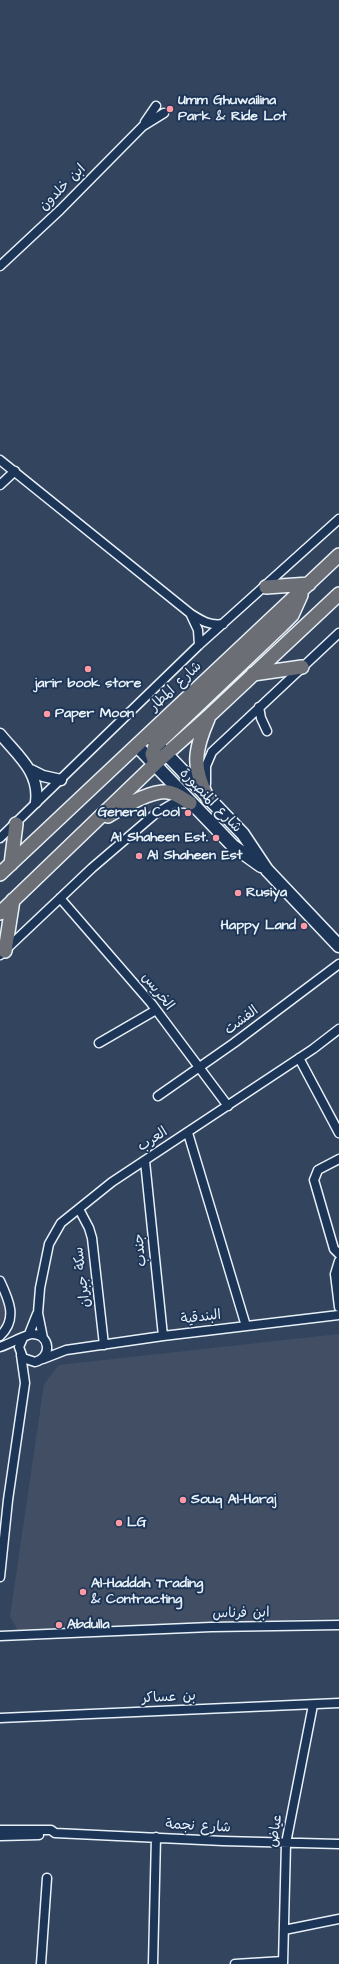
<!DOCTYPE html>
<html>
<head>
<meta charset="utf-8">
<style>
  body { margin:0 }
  canvas { display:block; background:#32445e }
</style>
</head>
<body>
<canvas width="339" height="1964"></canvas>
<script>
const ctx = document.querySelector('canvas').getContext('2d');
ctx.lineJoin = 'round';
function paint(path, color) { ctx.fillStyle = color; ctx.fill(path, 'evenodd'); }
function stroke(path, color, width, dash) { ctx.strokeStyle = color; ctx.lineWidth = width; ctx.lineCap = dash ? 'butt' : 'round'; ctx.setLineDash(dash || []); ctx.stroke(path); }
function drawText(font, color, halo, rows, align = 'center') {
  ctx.font = font + ' "Architects Daughter","Playpen Sans Arabic",sans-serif'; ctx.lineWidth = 4; ctx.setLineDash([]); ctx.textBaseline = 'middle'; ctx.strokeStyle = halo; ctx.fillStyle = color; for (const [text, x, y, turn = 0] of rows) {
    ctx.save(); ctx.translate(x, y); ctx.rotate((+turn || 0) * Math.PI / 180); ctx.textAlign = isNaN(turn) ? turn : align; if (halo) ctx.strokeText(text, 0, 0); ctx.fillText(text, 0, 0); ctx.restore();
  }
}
paint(new Path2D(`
  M 0,1289 L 7,1303 L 4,1325 L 0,1327 Z
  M 339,1334 L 339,1618 L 18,1631 L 10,1616 L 44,1384 L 59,1365 Z`), '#414e63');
const minor = new Path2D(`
  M 145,122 L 156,106
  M 0,266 L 60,210 L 143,126 L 164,113
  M 0,460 L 191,614 C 202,621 210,626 223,624
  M 0,485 L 15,471
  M 191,615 L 198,630 L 199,645
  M 259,707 L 261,718 L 267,731
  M 206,784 L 206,766 L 212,752 L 339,633
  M 0,838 L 199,645 L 339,519
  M 60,898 L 151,1003 L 228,1106
  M 0,955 L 92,868 L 155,814 L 172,804 L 190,803
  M 99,1043 L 156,1010
  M 299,1058 L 339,1133
  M 158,1096 L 234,1043 L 339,964
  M 188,1133 L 246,1326
  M 339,1159 L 318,1170 L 314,1180 L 334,1249 L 339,1254
  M 145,1161 L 163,1336
  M 79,1209 L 89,1228 L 92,1238 L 104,1345
  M 339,1261 L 335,1274 L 339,1307
  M 0,1281 C 9,1300 18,1319 0,1336
  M 29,1334 L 37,1314
  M 43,1338 L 38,1313 L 40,1288 L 49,1244 L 61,1223 L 112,1182 L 313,1049 L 339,1029
  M 0,1347 C 7,1345 27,1334 32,1334 C 51,1334 52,1358 35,1362 L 23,1358 L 19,1347 L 23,1338
  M 43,1359 L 66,1350 L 163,1336 L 339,1315
  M 0,1577 L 8,1500 L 25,1383 L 21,1355
  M 0,1636 L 211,1627 L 339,1625
  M 0,1718 L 339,1703
  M 0,1830 L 51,1830 L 55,1833 L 223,1841 L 339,1844
  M 0,1836 L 39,1835
  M 284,1930 L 339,1919
  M 41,1964 L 47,1878
  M 153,1964 L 156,1837
  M 235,1964 L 283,1961
  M 283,1964 L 286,1843 L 313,1705`);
const tertiary = new Path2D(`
  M 0,734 C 17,755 40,772 36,802
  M 31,770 L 43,776 L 61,780`);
const secondary = new Path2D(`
  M 150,737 L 243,834 L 267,870 L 339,946
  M 137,746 L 233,846 L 261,866`);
const primary = new Path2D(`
  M 266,587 L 309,584
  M 253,674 L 302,667
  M 155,764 L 152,754 L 155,746 L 282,625 L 292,615 L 301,595
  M 208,799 C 192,767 194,751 208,719
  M 108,816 C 121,808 152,790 168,792 C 176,793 183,799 190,803
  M 11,864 L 16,824
  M 0,874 L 339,555
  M 0,913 L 155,764 L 210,715 L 339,594
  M 5,951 L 13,900`);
stroke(minor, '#e8f1f8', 11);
stroke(tertiary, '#e8f1f8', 13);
stroke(secondary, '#e8f1f8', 15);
stroke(primary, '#e8f1f8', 16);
stroke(minor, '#1d3557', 8);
stroke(tertiary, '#1d3557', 10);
stroke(secondary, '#1d3557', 12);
stroke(primary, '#6b6f75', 13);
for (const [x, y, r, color] of [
  [170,109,4,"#ff9aa2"],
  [88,669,4,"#ff9aa2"],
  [47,714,4,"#ff9aa2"],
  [188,813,4,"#ff9aa2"],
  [216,838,4,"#ff9aa2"],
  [139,856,4,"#ff9aa2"],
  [238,893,4,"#ff9aa2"],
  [304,926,4,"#ff9aa2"],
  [183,1500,4,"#ff9aa2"],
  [119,1523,4,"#ff9aa2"],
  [83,1592,4,"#ff9aa2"],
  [59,1625,4,"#ff9aa2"]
]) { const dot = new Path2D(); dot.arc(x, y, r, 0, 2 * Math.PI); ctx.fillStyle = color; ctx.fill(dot); stroke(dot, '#1d3557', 1.5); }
drawText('bold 14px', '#e8f1f8', '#1d3557', [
  ["Umm Ghuwailina",178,101],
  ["Park & Ride Lot",178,117],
  ["jarir book store",88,684,"center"],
  ["Paper Moon",55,714],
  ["General Cool",180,813,"right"],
  ["Al Shaheen Est.",208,838,"right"],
  ["Al Shaheen Est",147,856],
  ["Rusiya",246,893],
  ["Happy Land",296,926,"right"],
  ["Souq Al-Haraj",191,1500],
  ["LG",127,1523],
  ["Al-Haddah Trading",91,1584],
  ["& Contracting",91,1600],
  ["Abdulla",67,1625]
], 'left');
drawText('14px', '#e8f1f8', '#1d3557', [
  ["ابن خلدون",63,188,-45],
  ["شارع المطار",176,687,-43],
  ["شارع المنصورة",210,801,46],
  ["الخريس",157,992,52],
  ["الفشت",242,1021,-37],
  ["العرب",153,1140,-33],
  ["جندب",141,1250,-96],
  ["سكة جبران",83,1277,-97],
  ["البندقية",201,1318,-7],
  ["ابن فرناس",241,1614,-1],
  ["بن عساكر",169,1698,-3],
  ["شارع نجمة",198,1827,3],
  ["عياض",276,1831,-82]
]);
</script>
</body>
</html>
